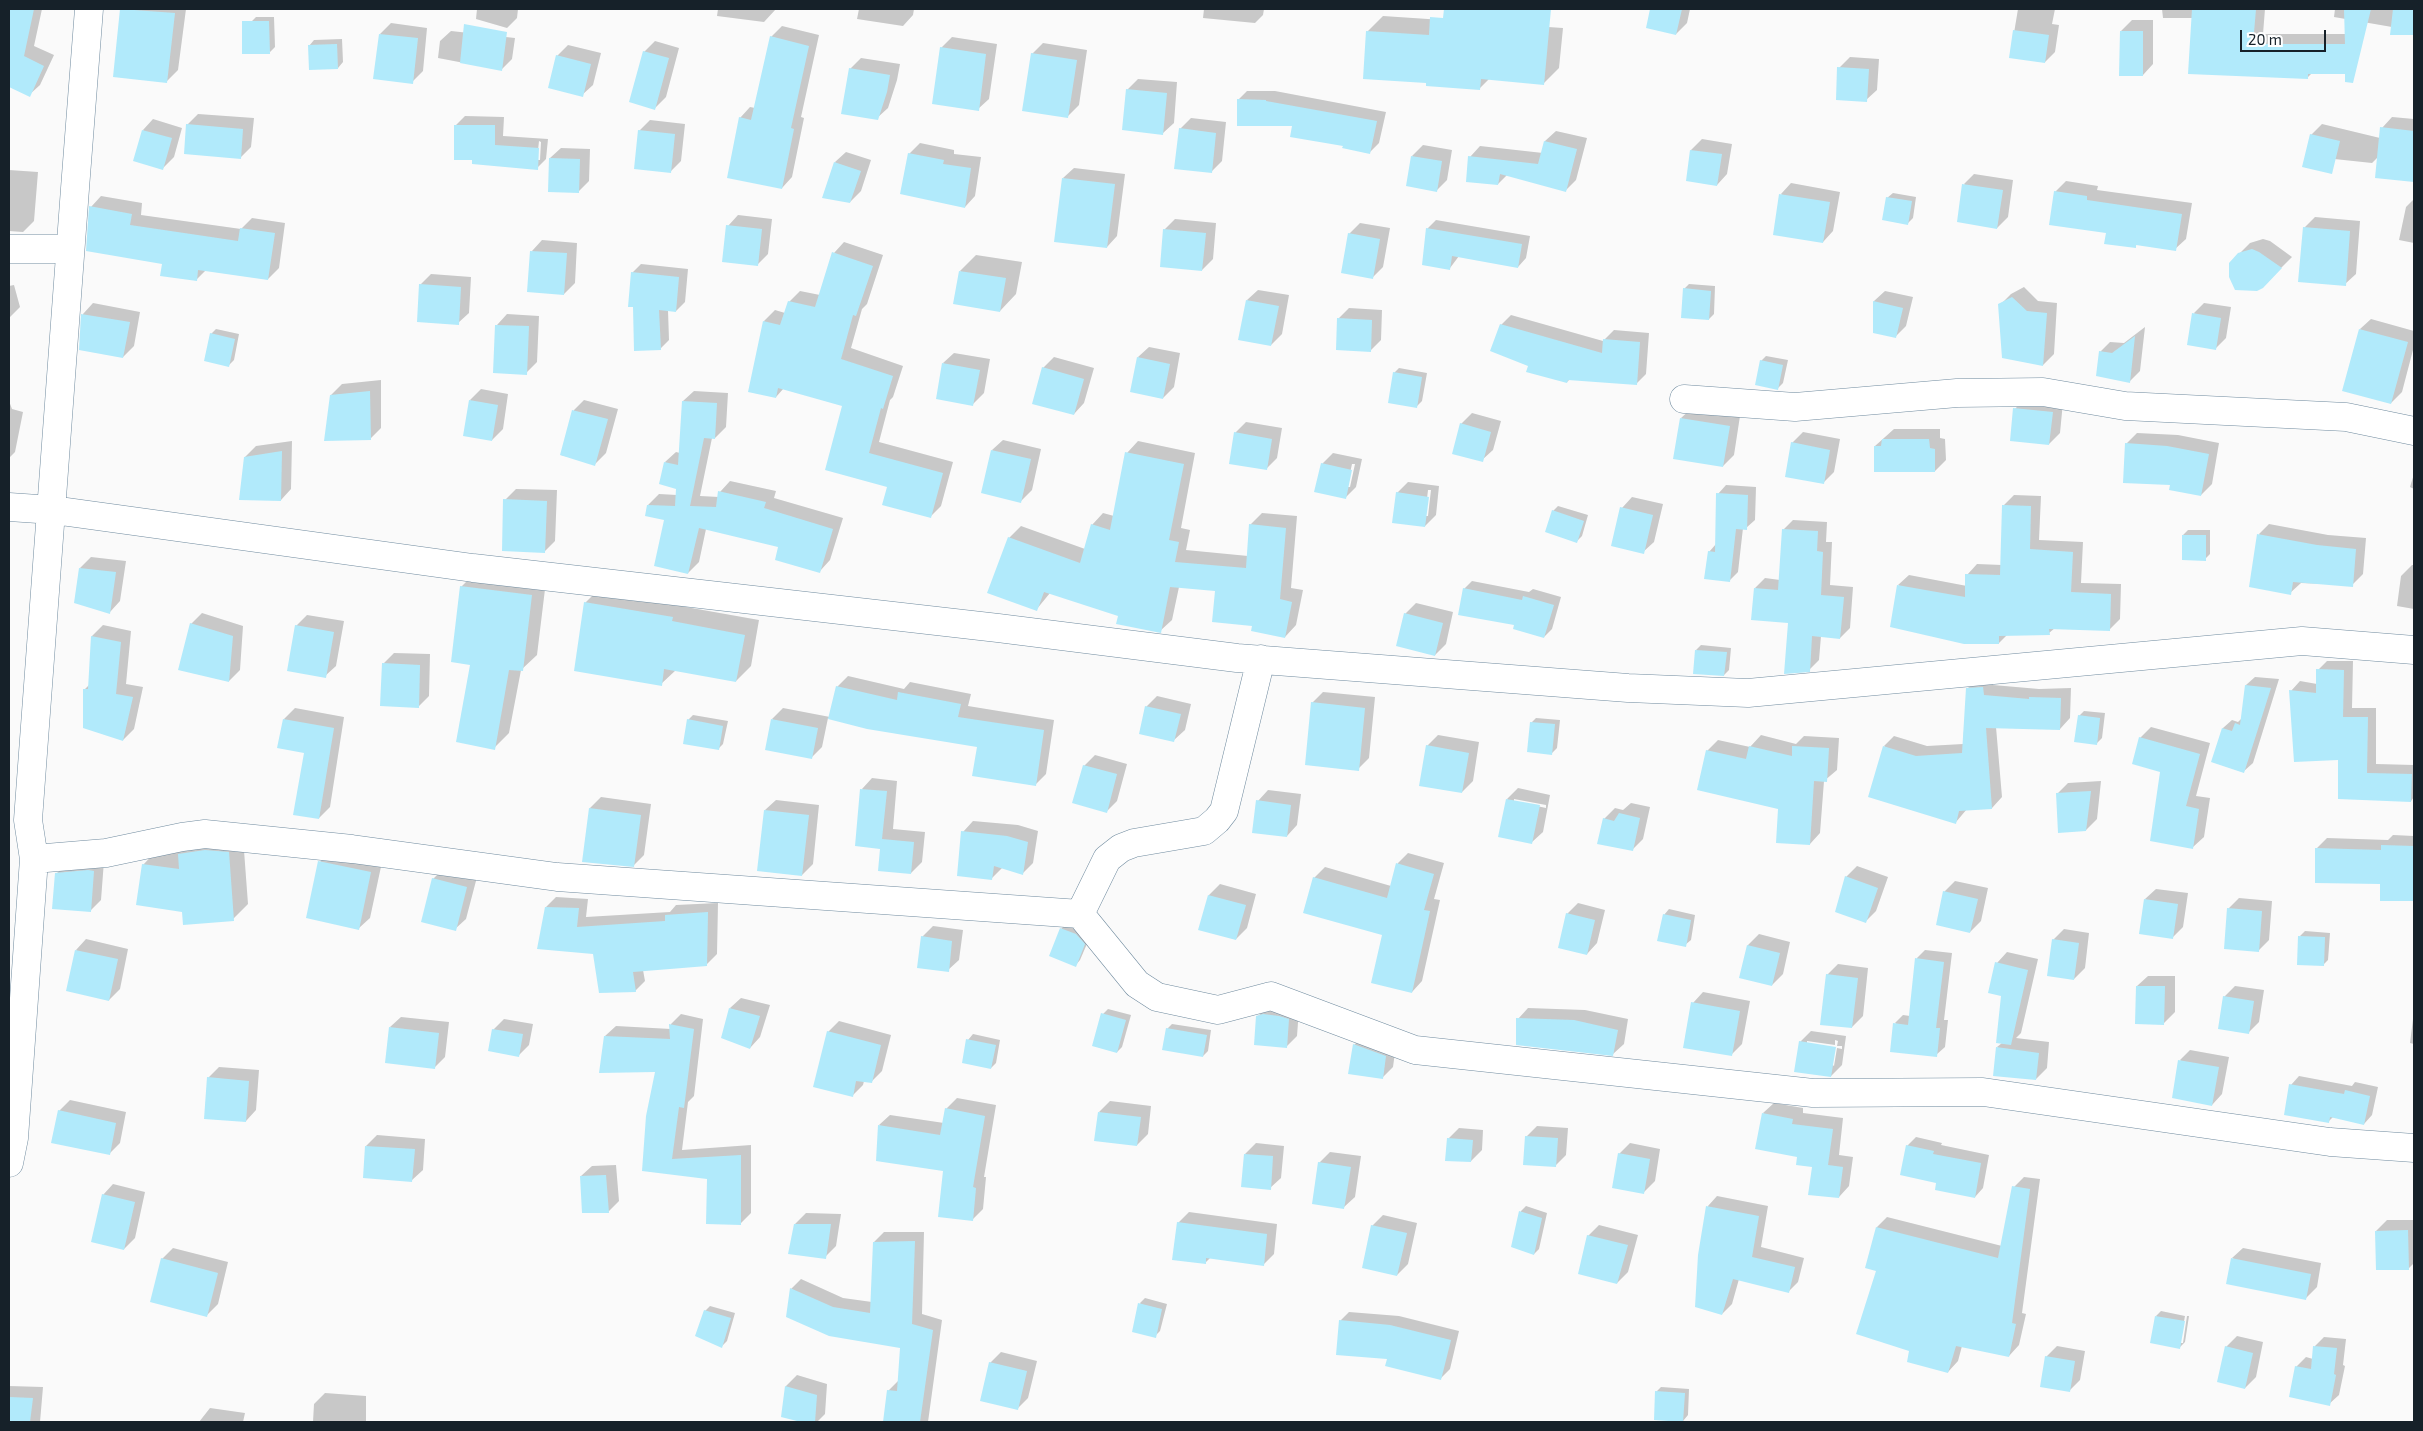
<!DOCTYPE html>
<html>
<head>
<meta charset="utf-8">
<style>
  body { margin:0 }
  #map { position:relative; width:2423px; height:1431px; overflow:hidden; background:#fafafa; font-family:"Exo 2",sans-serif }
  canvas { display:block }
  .frame { position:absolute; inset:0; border:10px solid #162129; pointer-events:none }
  .scale { position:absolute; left:2240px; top:30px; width:86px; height:22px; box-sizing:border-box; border:2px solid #162129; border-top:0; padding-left:6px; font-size:15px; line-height:18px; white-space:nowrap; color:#162129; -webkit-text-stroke:4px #fff; paint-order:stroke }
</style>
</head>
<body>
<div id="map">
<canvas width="2423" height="1431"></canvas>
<div class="frame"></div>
<div class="scale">20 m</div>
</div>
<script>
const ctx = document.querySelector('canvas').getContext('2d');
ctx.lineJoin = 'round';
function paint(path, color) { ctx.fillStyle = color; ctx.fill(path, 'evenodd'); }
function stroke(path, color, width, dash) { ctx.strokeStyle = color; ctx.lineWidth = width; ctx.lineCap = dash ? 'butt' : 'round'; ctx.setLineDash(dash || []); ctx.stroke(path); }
paint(new Path2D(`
  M 9,9 L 42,9 L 34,46 L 54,55 L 40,85 L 29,95 L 9,86 L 9,44 L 12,37 L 9,37 Z
  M 122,9 L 186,9 L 178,70 L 166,82 L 114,76 Z
  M 477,9 L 518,9 L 517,18 L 507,28 L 476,19 Z
  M 718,9 L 776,9 L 764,22 L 717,16 Z
  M 859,9 L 914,9 L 913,15 L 903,26 L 857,19 Z
  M 1204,9 L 1264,9 L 1263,15 L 1255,23 L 1203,18 Z
  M 1652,9 L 1690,9 L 1687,23 L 1676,34 L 1648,27 Z
  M 2018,9 L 2055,9 L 2052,24 L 2059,25 L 2055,52 L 2045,62 L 2010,57 Z
  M 2162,9 L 2265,9 L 2263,34 L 2350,34 L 2349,62 L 2312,73 L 2307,78 L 2192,18 L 2163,18 Z
  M 2335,9 L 2414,9 L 2414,34 L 2391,34 L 2392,27 L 2334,17 Z
  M 1383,16 L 1563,28 L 1559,68 L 1543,84 L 1490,78 L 1479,89 L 1427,82 L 1367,32 Z
  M 256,17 L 274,17 L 275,47 L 270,52 L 251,22 Z
  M 2132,20 L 2153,20 L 2153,64 L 2143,75 L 2121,31 Z
  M 391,23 L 427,28 L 423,71 L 412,82 L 380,34 Z
  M 782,26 L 819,35 L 801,117 L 804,118 L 792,177 L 782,188 L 740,118 L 750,107 L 755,108 L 771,37 Z
  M 451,31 L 515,38 L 512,59 L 501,70 L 438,58 L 440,41 Z
  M 952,37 L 997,44 L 989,99 L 978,109 L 941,48 Z
  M 342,39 L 343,62 L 338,68 L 309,46 L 314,40 Z
  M 655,41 L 679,48 L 666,97 L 655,108 L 644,52 Z
  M 1043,43 L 1087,50 L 1079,105 L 1068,116 L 1032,54 Z
  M 568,45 L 601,53 L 593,85 L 582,95 L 557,56 Z
  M 1850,57 L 1879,59 L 1877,90 L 1866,100 L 1839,68 Z
  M 861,58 L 900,64 L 897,80 L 888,108 L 877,118 L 850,69 Z
  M 1138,79 L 1177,82 L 1174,123 L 1163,133 L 1127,90 Z
  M 1247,91 L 1275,91 L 1386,112 L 1379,143 L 1370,152 L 1293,125 L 1238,100 Z
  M 198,114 L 254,118 L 251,147 L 240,158 L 187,125 Z
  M 465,116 L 504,117 L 503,136 L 548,139 L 546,159 L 537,168 L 456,125 ZM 539,141 L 541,142 L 540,160 L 537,160 Z
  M 2392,117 L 2414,119 L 2414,167 L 2378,163 L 2379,156 L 2372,163 L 2306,156 L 2311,135 L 2322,124 L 2380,138 L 2382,128 Z
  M 1191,118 L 1226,122 L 1222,161 L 1211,172 L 1180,129 Z
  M 153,119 L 182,128 L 174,157 L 163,168 L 143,130 Z
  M 650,120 L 685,124 L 681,161 L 670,172 L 639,131 Z
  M 1556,131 L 1587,138 L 1576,180 L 1565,191 L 1507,175 L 1498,184 L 1470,157 L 1480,146 L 1543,153 L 1545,141 Z
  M 1702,139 L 1732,144 L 1727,174 L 1717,185 L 1687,180 L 1691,150 Z
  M 920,143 L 954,150 L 954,154 L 981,157 L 975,196 L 965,207 L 909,154 Z
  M 1423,145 L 1452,150 L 1447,180 L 1436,191 L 1412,156 Z
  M 561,148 L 590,149 L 589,181 L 578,192 L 550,158 Z
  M 846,152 L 871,160 L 861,191 L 850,202 L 835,162 Z
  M 1074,168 L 1125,174 L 1117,236 L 1107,247 L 1063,178 Z
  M 9,170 L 38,172 L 34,221 L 23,232 L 9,231 Z
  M 1974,174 L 2013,180 L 2008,217 L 1997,228 L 1964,184 Z
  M 2066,181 L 2098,186 L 2097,190 L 2192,203 L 2186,239 L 2175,249 L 2138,244 L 2135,246 L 2107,232 L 2055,192 Z
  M 1791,183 L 1840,192 L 1833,231 L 1823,242 L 1781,194 Z
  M 1893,193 L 1916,197 L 1913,218 L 1908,223 L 1887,198 Z
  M 101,196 L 142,203 L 141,215 L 241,229 L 252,218 L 285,223 L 279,268 L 268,279 L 206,270 L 196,280 L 163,263 L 91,207 Z
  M 2414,199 L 2414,243 L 2399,240 L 2406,207 Z
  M 738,215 L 772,219 L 768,254 L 758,264 L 728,226 Z
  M 2315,217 L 2360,221 L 2356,274 L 2345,284 L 2304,228 Z
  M 1175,219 L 1216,223 L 1213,259 L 1202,270 L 1164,230 Z
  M 1436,220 L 1530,236 L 1526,258 L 1518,267 L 1459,256 L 1450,268 L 1427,229 Z
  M 1360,223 L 1390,228 L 1383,267 L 1372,278 L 1349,234 Z
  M 2263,239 L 2270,241 L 2292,257 L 2262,287 L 2239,254 L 2250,243 Z
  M 542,240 L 577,243 L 575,283 L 564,294 L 532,251 Z
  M 844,242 L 883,255 L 867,304 L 862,309 L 851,348 L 903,366 L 893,397 L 890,400 L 879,442 L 953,462 L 941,506 L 930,517 L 889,486 L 827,469 L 843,405 L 784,388 L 776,397 L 764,321 L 775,310 L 785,313 L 789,302 L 800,291 L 820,295 L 834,253 Z
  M 976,255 L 1022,262 L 1016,294 L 1000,311 L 960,271 Z
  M 641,264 L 688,269 L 685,302 L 676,311 L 668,310 L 669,340 L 660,349 L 634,306 L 632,273 Z
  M 431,274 L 471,277 L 469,313 L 458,323 L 420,285 Z
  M 1689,284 L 1715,286 L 1714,314 L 1709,319 L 1684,289 Z
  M 14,285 L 20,307 L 9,318 L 9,286 Z
  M 2024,287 L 2038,301 L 2057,303 L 2054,354 L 2043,365 L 2000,305 L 2011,294 Z
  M 1258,290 L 1289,295 L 1282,334 L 1271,345 L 1247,300 Z
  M 1885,291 L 1913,297 L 1906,326 L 1896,336 L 1875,332 L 1874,301 Z
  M 93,303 L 140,312 L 134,346 L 123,357 L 80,349 L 83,314 Z
  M 2204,303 L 2231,307 L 2226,338 L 2215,349 L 2194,313 Z
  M 1349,308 L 1382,310 L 1381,340 L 1370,351 L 1338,319 Z
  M 507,314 L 539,316 L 537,362 L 526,373 L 497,325 Z
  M 1511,315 L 1603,341 L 1614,330 L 1649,333 L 1646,374 L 1636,384 L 1570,379 L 1567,382 L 1529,365 L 1501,325 Z
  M 2371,319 L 2414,331 L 2414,346 L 2402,392 L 2391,403 L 2360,329 Z
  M 2145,327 L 2140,371 L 2129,382 L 2100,352 L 2110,342 L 2124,343 Z
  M 216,329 L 239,334 L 234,360 L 229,365 L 211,334 Z
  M 1149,347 L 1180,353 L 1174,387 L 1163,398 L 1138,357 Z
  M 954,353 L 990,359 L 984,393 L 973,404 L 943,363 Z
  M 1766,356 L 1788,360 L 1783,383 L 1778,388 L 1761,361 Z
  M 1054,357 L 1094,368 L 1084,403 L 1074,414 L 1043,368 Z
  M 1399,368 L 1427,373 L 1422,401 L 1417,406 L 1394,373 Z
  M 381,380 L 381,428 L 370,439 L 331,395 L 342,384 Z
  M 481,389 L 508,394 L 503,429 L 492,440 L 470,400 Z
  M 694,391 L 728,393 L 726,427 L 715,438 L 712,438 L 700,496 L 719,497 L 720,492 L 730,481 L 776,491 L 774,498 L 843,518 L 830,560 L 820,571 L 780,546 L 706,529 L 699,562 L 688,573 L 665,519 L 648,505 L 659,494 L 677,495 L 678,488 L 665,462 L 676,452 L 680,453 L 683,401 Z
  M 2025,398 L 2063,402 L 2060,433 L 2049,444 L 2015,409 Z
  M 584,400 L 618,409 L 606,453 L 595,464 L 561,455 L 574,410 Z
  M 9,401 L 12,409 L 23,412 L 15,452 L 9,458 Z
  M 1692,408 L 1740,416 L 1734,455 L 1723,466 L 1681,418 Z
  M 1472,413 L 1501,421 L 1493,450 L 1482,460 L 1461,424 Z
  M 1246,422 L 1282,428 L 1277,458 L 1266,469 L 1235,433 Z
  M 1894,429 L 1940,429 L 1940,438 L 1945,439 L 1946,460 L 1935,471 L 1875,446 Z
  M 1803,432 L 1840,439 L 1834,472 L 1823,483 L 1792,443 Z
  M 2137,433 L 2178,435 L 2219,443 L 2212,484 L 2201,495 L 2172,484 L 2126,444 Z
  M 1003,440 L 1041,449 L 1032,490 L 1021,501 L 992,450 Z
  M 292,441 L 291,489 L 281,500 L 245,457 L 256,446 Z
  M 1138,441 L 1195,453 L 1181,528 L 1190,530 L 1186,550 L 1248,556 L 1250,525 L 1262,513 L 1297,516 L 1291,588 L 1303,590 L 1296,625 L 1285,637 L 1254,625 L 1216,590 L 1179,587 L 1172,620 L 1160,631 L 1119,615 L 1050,593 L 1036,610 L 1009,538 L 1021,526 L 1085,549 L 1092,525 L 1103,513 L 1114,516 L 1127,453 Z
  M 1333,453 L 1362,459 L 1356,487 L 1345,498 L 1322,464 ZM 1352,464 L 1355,464 L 1350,487 L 1347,487 Z
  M 2414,474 L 2414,489 L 2410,487 Z
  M 1408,482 L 1439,486 L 1436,515 L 1425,526 L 1397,493 ZM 1428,490 L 1431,490 L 1428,516 L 1425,516 Z
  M 1726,485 L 1756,487 L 1755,520 L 1746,528 L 1743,528 L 1738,572 L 1729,581 L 1709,552 L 1716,544 L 1718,494 Z
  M 516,489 L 557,490 L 555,541 L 544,552 L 505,500 Z
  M 2014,495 L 2041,496 L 2039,540 L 2083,542 L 2081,583 L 2121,584 L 2120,619 L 2110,629 L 2055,628 L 2049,633 L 2007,635 L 1999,643 L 1898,585 L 1909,575 L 1967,586 L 1967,575 L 1977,564 L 2002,565 L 2003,506 Z
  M 1632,497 L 1663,504 L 1654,542 L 1643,552 L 1622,508 Z
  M 1558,506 L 1588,515 L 1582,536 L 1577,541 L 1553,511 Z
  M 1793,520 L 1827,522 L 1826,542 L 1832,542 L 1830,585 L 1853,587 L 1850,628 L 1840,638 L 1821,636 L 1819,660 L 1809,670 L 1789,622 L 1755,588 L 1765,578 L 1780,580 L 1783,530 Z
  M 2269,524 L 2328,535 L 2366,538 L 2363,574 L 2352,585 L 2301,583 L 2290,593 L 2259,534 Z
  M 2188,530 L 2210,530 L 2210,554 L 2205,559 L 2183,535 Z
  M 91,557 L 126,561 L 120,601 L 110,612 L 80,568 Z
  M 2412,565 L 2414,565 L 2414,609 L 2397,606 L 2401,576 Z
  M 476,572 L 546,581 L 537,655 L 521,670 L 509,733 L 494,748 L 472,664 L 461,587 Z
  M 1472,581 L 1529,592 L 1533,589 L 1561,597 L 1552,629 L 1544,637 L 1516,624 L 1464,589 Z
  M 600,588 L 687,602 L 686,607 L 759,620 L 751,666 L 736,681 L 676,670 L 661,684 L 585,603 Z
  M 1416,603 L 1453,612 L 1446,644 L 1435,655 L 1405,614 Z
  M 202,613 L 243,626 L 240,670 L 229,681 L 191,624 Z
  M 307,615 L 344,621 L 336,666 L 325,676 L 296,626 Z
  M 103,625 L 131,631 L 126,684 L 143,687 L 134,729 L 123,740 L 85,689 L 90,684 L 92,636 Z
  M 1701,645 L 1731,648 L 1729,670 L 1724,675 L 1696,650 Z
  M 394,653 L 430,654 L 429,696 L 418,707 L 383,664 Z
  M 2327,661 L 2353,661 L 2352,708 L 2376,708 L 2376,764 L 2414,765 L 2414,797 L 2411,801 L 2340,758 L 2291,691 L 2300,681 L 2317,684 L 2318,670 Z
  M 848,676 L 904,689 L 910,682 L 971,694 L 968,706 L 1054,720 L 1046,774 L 1035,785 L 978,746 L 868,728 L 828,718 L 822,747 L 811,758 L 772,719 L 783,708 L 830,717 L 837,687 Z
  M 1993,677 L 1993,685 L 2039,689 L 2071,688 L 2070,718 L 2060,729 L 1996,727 L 2002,797 L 1992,808 L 1967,809 L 1956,822 L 1884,746 L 1894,736 L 1927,746 L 1963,744 L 1967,689 L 1977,679 Z
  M 2255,677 L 2279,679 L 2253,763 L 2244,771 L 2213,762 L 2223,728 L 2232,720 L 2238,722 L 2243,717 L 2246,685 Z
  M 1323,692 L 1375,697 L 1369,758 L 1358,769 L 1312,703 Z
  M 1157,696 L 1191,704 L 1185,730 L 1174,740 L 1146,707 Z
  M 295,708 L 344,717 L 330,807 L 319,818 L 305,752 L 284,719 Z
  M 2084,711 L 2105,713 L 2102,738 L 2097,743 L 2079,716 Z
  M 693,715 L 728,721 L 723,744 L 718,749 L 688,720 Z
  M 1536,718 L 1560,720 L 1557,748 L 1552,753 L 1531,723 Z
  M 2151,727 L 2210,743 L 2196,796 L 2210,798 L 2204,837 L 2193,847 L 2162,771 L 2140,738 Z
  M 1438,735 L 1479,742 L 1473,781 L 1462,792 L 1427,746 Z
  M 1761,735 L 1796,744 L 1804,736 L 1839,738 L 1837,770 L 1824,781 L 1820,833 L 1810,844 L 1779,808 L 1707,751 L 1718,740 L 1750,747 Z
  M 1095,755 L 1127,764 L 1117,801 L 1107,811 L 1084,766 Z
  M 872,778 L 897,781 L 893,829 L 925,832 L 922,862 L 911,873 L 881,848 L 862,789 Z
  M 2101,781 L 2097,819 L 2086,830 L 2057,794 L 2068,783 Z
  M 1518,788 L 1550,795 L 1543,832 L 1532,842 L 1507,799 ZM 1514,799 L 1546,805 L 1546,808 L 1514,801 Z
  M 1268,790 L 1301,794 L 1297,825 L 1287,836 L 1258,801 Z
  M 601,797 L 651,804 L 644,855 L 634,865 L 583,861 L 590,808 Z
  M 776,800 L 819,805 L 813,864 L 802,875 L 765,810 Z
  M 1631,803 L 1650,807 L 1643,839 L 1632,850 L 1604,819 L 1615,808 L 1623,810 Z
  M 973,821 L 1018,825 L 1038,831 L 1033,863 L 1023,873 L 1003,867 L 992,878 L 963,832 Z
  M 2393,835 L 2414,836 L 2414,900 L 2381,900 L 2381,883 L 2316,849 L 2327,838 L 2388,840 Z
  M 243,837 L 248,904 L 233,919 L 183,911 L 143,865 L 158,849 L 181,852 L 194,839 Z
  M 330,851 L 382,862 L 370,918 L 359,928 L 320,862 Z
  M 1408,853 L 1444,863 L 1434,899 L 1440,900 L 1422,981 L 1412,992 L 1383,934 L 1314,878 L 1325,867 L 1391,886 L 1398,863 Z
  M 104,861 L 101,900 L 90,911 L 57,873 L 68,863 Z
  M 1857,866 L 1888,877 L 1876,911 L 1865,922 L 1846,877 Z
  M 444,868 L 477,877 L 466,919 L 455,929 L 433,879 Z
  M 1955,881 L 1988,888 L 1981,921 L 1970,932 L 1944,892 Z
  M 1220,884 L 1256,894 L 1247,928 L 1236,939 L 1200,929 L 1209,895 Z
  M 2156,889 L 2188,893 L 2183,927 L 2173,937 L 2145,899 Z
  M 556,897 L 588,899 L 586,917 L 670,912 L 676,905 L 718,903 L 717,954 L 707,964 L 643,970 L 645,981 L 635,991 L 546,907 Z
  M 2239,898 L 2272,901 L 2269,940 L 2258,951 L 2228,909 Z
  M 1578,903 L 1605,910 L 1597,943 L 1587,954 L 1567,914 Z
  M 1669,909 L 1695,915 L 1691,940 L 1685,945 L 1664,915 Z
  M 1066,924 L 1081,929 L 1089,939 L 1080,960 L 1075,966 L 1061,929 Z
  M 933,926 L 963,930 L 959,960 L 948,970 L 922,937 Z
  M 2064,929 L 2089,933 L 2085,968 L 2074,979 L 2053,940 Z
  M 2305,931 L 2330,933 L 2328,960 L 2323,965 L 2300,936 Z
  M 1759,934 L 1790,942 L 1783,974 L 1772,985 L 1741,977 L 1748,945 Z
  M 86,939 L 128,949 L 120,989 L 109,1000 L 76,950 Z
  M 1925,950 L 1952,953 L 1944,1020 L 1948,1020 L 1945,1047 L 1936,1055 L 1895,1023 L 1903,1015 L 1910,1016 L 1917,958 Z
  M 2007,952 L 2038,959 L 2021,1033 L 2016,1038 L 2049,1042 L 2047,1068 L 2036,1079 L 1997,1047 L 2002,1043 L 2002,995 L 1997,963 Z
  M 1838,964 L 1868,968 L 1863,1016 L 1852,1027 L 1827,975 Z
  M 2148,976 L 2175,976 L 2175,1012 L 2164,1023 L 2137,986 Z
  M 2235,986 L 2264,990 L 2259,1022 L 2248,1033 L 2224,997 Z
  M 1703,992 L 1750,1001 L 1742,1044 L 1731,1055 L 1693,1003 Z
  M 741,998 L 770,1005 L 760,1037 L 750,1048 L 730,1008 Z
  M 1268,1006 L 1299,1009 L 1297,1036 L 1286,1047 L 1257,1017 Z
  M 1528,1008 L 1585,1010 L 1628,1019 L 1624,1044 L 1613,1054 L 1518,1019 Z
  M 1108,1009 L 1131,1015 L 1122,1047 L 1117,1052 L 1103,1014 Z
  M 2414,1011 L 2414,1044 L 2410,1043 Z
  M 681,1014 L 703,1019 L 694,1096 L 688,1102 L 682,1150 L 751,1145 L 751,1213 L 741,1223 L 708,1178 L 643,1170 L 656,1070 L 605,1036 L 616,1026 L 671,1029 L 671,1024 Z
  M 401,1017 L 449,1022 L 445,1057 L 434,1068 L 390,1027 Z
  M 504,1019 L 533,1024 L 529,1045 L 518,1056 L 493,1030 Z
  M 839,1021 L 891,1035 L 882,1071 L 871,1082 L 864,1081 L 863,1085 L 853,1095 L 828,1032 Z
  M 1172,1024 L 1211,1030 L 1208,1051 L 1203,1056 L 1167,1029 Z
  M 1811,1031 L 1846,1036 L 1842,1065 L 1831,1076 L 1800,1042 ZM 1835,1040 L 1838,1041 L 1837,1046 L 1842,1046 L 1842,1049 L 1837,1048 L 1834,1066 L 1807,1044 L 1807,1041 L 1835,1045 Z
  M 973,1034 L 1000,1040 L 996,1063 L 991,1068 L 968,1040 Z
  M 1365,1034 L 1396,1045 L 1393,1067 L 1382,1078 L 1354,1045 Z
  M 2190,1050 L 2229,1057 L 2222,1094 L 2212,1105 L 2180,1060 Z
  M 219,1067 L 259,1070 L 256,1110 L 246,1121 L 208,1078 Z
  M 2299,1076 L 2352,1086 L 2355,1082 L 2378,1087 L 2372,1115 L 2364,1124 L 2333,1117 L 2329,1121 L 2291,1085 Z
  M 957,1098 L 996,1105 L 984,1177 L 986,1177 L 983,1209 L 972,1220 L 944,1170 L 879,1125 L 890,1115 L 944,1123 L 946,1109 Z
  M 70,1100 L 126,1112 L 120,1143 L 109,1154 L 59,1111 Z
  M 1110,1101 L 1151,1106 L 1148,1134 L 1137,1145 L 1099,1112 Z
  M 1774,1103 L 1803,1108 L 1803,1113 L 1843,1118 L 1839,1155 L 1853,1157 L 1849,1186 L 1839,1197 L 1813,1166 L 1798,1156 L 1763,1113 Z
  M 1537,1126 L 1568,1128 L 1566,1155 L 1555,1166 L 1526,1137 Z
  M 1459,1128 L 1483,1130 L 1482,1150 L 1471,1161 L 1448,1139 Z
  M 377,1135 L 425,1139 L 423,1170 L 412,1180 L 366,1146 Z
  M 1916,1137 L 1942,1143 L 1941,1145 L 1989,1155 L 1983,1188 L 1975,1197 L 1938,1182 L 1907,1146 Z
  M 1256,1143 L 1284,1146 L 1281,1178 L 1270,1188 L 1245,1154 Z
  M 1630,1143 L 1660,1149 L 1655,1181 L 1644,1192 L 1619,1154 Z
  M 1330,1152 L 1361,1156 L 1355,1197 L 1344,1207 L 1319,1163 Z
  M 616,1165 L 619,1201 L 608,1212 L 581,1176 L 592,1166 Z
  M 2024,1177 L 2040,1179 L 2022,1313 L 2026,1314 L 2019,1345 L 2009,1356 L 1962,1346 L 1958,1361 L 1948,1372 L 1911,1351 L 1877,1270 L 1867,1267 L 1877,1227 L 1887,1217 L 2002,1246 L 2014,1187 Z
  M 113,1184 L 145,1192 L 135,1238 L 124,1249 L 103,1195 Z
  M 1717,1196 L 1768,1206 L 1761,1247 L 1804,1258 L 1798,1282 L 1788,1292 L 1739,1279 L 1732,1304 L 1722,1314 L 1708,1206 Z
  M 1526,1206 L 1547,1213 L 1539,1249 L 1534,1254 L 1513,1247 L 1521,1211 Z
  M 1189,1212 L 1277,1224 L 1274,1254 L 1263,1265 L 1211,1257 L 1205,1263 L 1178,1223 Z
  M 806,1213 L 841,1214 L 836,1246 L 825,1257 L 795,1224 Z
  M 1383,1215 L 1417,1223 L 1408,1264 L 1397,1275 L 1372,1226 Z
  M 2387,1220 L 2414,1220 L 2414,1263 L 2408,1269 L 2376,1231 Z
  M 1599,1225 L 1638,1235 L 1628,1272 L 1617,1283 L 1588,1236 Z
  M 884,1232 L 924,1232 L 922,1314 L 942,1320 L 928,1422 L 884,1422 L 888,1391 L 899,1380 L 901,1347 L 791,1289 L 801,1279 L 843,1298 L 872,1302 L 874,1242 Z
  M 173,1248 L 228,1262 L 218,1304 L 207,1315 L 162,1259 Z
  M 2243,1248 L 2321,1263 L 2317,1287 L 2306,1298 L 2232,1258 Z
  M 1145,1298 L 1167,1304 L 1160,1331 L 1155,1336 L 1140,1303 Z
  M 710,1306 L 735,1313 L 727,1341 L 722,1346 L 705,1311 Z
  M 2161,1311 L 2185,1316 L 2180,1343 L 2183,1343 L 2187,1316 L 2189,1316 L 2185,1342 L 2180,1347 L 2156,1316 Z
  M 1349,1312 L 1399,1316 L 1459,1331 L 1450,1369 L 1441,1378 L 1388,1358 L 1340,1321 Z
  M 2237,1336 L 2263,1342 L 2256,1377 L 2245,1388 L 2226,1347 Z
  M 2324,1337 L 2346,1339 L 2343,1365 L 2345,1366 L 2339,1395 L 2329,1404 L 2296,1367 L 2306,1357 L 2313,1359 L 2315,1346 Z
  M 2057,1346 L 2085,1351 L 2080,1380 L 2069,1391 L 2046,1357 Z
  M 1001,1352 L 1037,1361 L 1028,1398 L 1017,1409 L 990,1363 Z
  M 797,1375 L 827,1384 L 825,1414 L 817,1422 L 805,1422 L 783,1416 L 786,1386 Z
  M 9,1386 L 43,1387 L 40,1422 L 9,1422 Z
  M 1661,1387 L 1689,1389 L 1688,1415 L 1683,1421 L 1656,1392 Z
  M 325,1393 L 366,1396 L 366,1422 L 313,1422 L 314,1404 Z
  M 210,1408 L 245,1413 L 243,1422 L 199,1422 Z`), '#0003');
paint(new Path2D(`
  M 9,9 L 34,9 L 24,56 L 44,66 L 30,97 L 9,87 Z
  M 120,9 L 175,13 L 167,83 L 113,77 Z
  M 1444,9 L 1551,9 L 1544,85 L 1481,79 L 1480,90 L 1426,86 L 1426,83 L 1363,79 L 1366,31 L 1429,35 L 1430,17 L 1443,18 Z
  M 1650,9 L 1682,9 L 1676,35 L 1646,28 Z
  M 2192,9 L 2256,9 L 2253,44 L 2345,44 L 2344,9 L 2371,9 L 2353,83 L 2345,82 L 2345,74 L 2308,74 L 2308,79 L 2188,74 Z
  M 2393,9 L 2414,9 L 2414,35 L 2390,35 Z
  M 242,21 L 269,21 L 270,54 L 242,54 Z
  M 464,24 L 507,32 L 502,71 L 460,63 Z
  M 2013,30 L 2049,35 L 2045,63 L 2009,58 Z
  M 2120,31 L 2143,31 L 2143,76 L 2119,76 Z
  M 379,34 L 418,38 L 413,84 L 373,79 Z
  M 770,36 L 809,46 L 791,128 L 794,129 L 782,189 L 727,178 L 739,117 L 751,120 Z
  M 337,44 L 338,69 L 309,70 L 308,45 Z
  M 940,47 L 986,54 L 979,111 L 932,104 Z
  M 643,51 L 669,58 L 655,110 L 629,102 Z
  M 1031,53 L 1077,60 L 1068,118 L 1022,111 Z
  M 556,55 L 591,64 L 583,97 L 548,88 Z
  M 1837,67 L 1869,69 L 1867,102 L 1836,100 Z
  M 849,68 L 890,75 L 887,92 L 878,120 L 841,114 Z
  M 1126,89 L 1167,93 L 1163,135 L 1122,130 Z
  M 1237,99 L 1266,100 L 1266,101 L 1377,121 L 1370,154 L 1342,148 L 1343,146 L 1290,137 L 1292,126 L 1237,126 Z
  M 186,124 L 243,129 L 241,159 L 184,154 Z
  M 454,125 L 495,125 L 495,145 L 539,148 L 538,170 L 472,164 L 472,160 L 454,160 Z
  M 2380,127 L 2414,131 L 2414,182 L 2375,178 Z
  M 1179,128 L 1216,133 L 1212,173 L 1174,169 Z
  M 142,130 L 172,138 L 163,170 L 133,161 Z
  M 638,130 L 675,134 L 671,173 L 634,169 Z
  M 2310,134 L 2340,141 L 2332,174 L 2302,167 Z
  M 1544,141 L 1577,149 L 1566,192 L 1500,174 L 1498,185 L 1466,182 L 1468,156 L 1538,164 Z
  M 1690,150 L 1722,154 L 1717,186 L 1686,181 Z
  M 908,153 L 944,160 L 943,164 L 971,168 L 965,208 L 900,194 Z
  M 1411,156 L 1442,161 L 1437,192 L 1406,186 Z
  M 549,158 L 580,159 L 579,193 L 548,192 Z
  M 834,162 L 861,171 L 850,203 L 822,198 Z
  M 1062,178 L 1115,184 L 1107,248 L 1054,242 Z
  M 1962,184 L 2003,190 L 1997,229 L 1957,222 Z
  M 2054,191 L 2087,196 L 2087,200 L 2182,214 L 2176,251 L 2136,245 L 2136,248 L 2104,244 L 2106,233 L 2049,225 Z
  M 1779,194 L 1830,202 L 1823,243 L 1773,235 Z
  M 1886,197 L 1912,201 L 1908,225 L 1882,220 Z
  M 89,206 L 132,214 L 130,225 L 238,241 L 240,228 L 275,233 L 268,280 L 198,270 L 197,281 L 160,276 L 162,264 L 86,251 Z
  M 726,225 L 762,229 L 758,266 L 722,262 Z
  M 2303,227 L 2350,231 L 2346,286 L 2298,282 Z
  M 1426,228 L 1522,244 L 1518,268 L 1452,256 L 1450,270 L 1422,265 Z
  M 1163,229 L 1206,233 L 1202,271 L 1160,267 Z
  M 1348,233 L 1380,239 L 1373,279 L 1341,273 Z
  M 2252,249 L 2259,252 L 2282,268 L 2263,288 L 2257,291 L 2235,290 L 2229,277 L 2229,263 L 2238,253 Z
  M 530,251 L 567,253 L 564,295 L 527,292 Z
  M 832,252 L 873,266 L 856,316 L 853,315 L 841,359 L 893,376 L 883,409 L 881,408 L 869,453 L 943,473 L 931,518 L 882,505 L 887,487 L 825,470 L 842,406 L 778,388 L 776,398 L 748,392 L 763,321 L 780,325 L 788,301 L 815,307 Z
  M 959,271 L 1006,278 L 1000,312 L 953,304 Z
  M 631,272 L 679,277 L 676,312 L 659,310 L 661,350 L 634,351 L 633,307 L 628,307 Z
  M 419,284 L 461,287 L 459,325 L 417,322 Z
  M 1683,288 L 1711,291 L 1709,320 L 1681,318 Z
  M 2012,297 L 2027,311 L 2047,313 L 2043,366 L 2002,358 L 1998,304 Z
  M 1246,300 L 1279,306 L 1271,346 L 1238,340 Z
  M 1873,301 L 1903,308 L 1896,338 L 1873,333 Z
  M 2192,313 L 2221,318 L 2216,350 L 2187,345 Z
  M 81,314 L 130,322 L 123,358 L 79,350 Z
  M 1337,318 L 1372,320 L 1371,352 L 1336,350 Z
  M 1500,324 L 1602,353 L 1603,339 L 1640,342 L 1637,385 L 1568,380 L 1567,383 L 1526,372 L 1528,366 L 1490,351 Z
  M 495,325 L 529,326 L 527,375 L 493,373 Z
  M 2359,329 L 2408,342 L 2391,404 L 2342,391 Z
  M 210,333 L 235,339 L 229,367 L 204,361 Z
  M 2135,336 L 2130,383 L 2096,376 L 2099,351 L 2112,353 Z
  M 1137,357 L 1170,364 L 1163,399 L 1130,392 Z
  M 1760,360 L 1783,365 L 1778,390 L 1755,385 Z
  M 942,363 L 980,370 L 973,406 L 936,399 Z
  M 1042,367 L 1084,379 L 1074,415 L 1032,404 Z
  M 1393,372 L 1422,377 L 1417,408 L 1388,403 Z
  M 370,391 L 371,440 L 324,441 L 330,395 Z
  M 469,400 L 498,405 L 492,441 L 463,436 Z
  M 682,401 L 717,403 L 715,439 L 704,438 L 690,506 L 716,507 L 718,491 L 766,502 L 764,508 L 833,529 L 820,573 L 775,560 L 778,547 L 699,528 L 688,574 L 654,566 L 664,520 L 645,516 L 647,505 L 675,506 L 676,489 L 659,484 L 664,462 L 678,465 Z
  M 2013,408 L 2053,412 L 2049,445 L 2010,441 Z
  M 572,410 L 608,419 L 595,466 L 560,455 Z
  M 1680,418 L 1730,426 L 1723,467 L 1673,459 Z
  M 1460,423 L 1491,432 L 1483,462 L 1452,454 Z
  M 1234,432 L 1272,439 L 1267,470 L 1229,464 Z
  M 1882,439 L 1929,439 L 1930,448 L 1935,449 L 1935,472 L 1874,472 L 1874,446 L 1881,446 Z
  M 1791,442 L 1830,450 L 1824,484 L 1785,477 Z
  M 2125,443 L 2167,446 L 2209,454 L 2201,496 L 2169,490 L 2170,485 L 2123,483 Z
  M 991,450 L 1031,459 L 1021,503 L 981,493 Z
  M 282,451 L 281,501 L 239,500 L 244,457 Z
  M 1125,452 L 1184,464 L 1169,540 L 1179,542 L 1175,562 L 1246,568 L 1249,524 L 1286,528 L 1280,599 L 1292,602 L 1285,638 L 1251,631 L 1252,626 L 1212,622 L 1215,591 L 1170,587 L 1161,633 L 1116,624 L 1118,616 L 1044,592 L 1037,611 L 987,593 L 1008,537 L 1080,563 L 1091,524 L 1110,530 Z
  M 1321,463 L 1352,470 L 1346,499 L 1314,492 Z
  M 1396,492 L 1429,497 L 1425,527 L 1392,523 Z
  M 1716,493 L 1748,495 L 1747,530 L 1736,529 L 1730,582 L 1704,579 L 1708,551 L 1715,552 Z
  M 503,499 L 547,501 L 545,553 L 502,551 Z
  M 2002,505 L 2031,506 L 2030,549 L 2073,552 L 2071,592 L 2111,594 L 2110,631 L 2049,629 L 2050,635 L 1999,636 L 1999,644 L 1964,644 L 1890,627 L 1897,585 L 1965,597 L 1965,574 L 2000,575 Z
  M 1620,507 L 1653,515 L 1644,554 L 1611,546 Z
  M 1552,510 L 1584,521 L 1577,543 L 1545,532 Z
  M 1782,529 L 1818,531 L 1817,551 L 1823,552 L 1821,595 L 1844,597 L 1840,639 L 1812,636 L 1810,672 L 1784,674 L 1788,623 L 1751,620 L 1754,588 L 1778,590 Z
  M 2257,534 L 2317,545 L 2356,549 L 2353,587 L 2293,582 L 2291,595 L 2249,587 Z
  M 2182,535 L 2206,535 L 2206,561 L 2182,560 Z
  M 79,568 L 116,572 L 110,614 L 74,603 Z
  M 460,586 L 532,595 L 523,671 L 509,670 L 495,750 L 456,742 L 470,665 L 451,662 Z
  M 1463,588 L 1522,600 L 1523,596 L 1554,605 L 1544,638 L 1513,629 L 1514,625 L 1458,615 Z
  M 584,602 L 673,617 L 672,621 L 745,635 L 736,682 L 664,669 L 662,686 L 574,671 Z
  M 1404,613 L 1443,623 L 1435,656 L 1396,646 Z
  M 190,623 L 233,636 L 229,682 L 178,670 Z
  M 295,625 L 334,632 L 326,678 L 287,671 Z
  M 91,636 L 121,642 L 116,694 L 133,697 L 123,741 L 83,728 L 83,689 L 88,689 Z
  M 1695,650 L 1727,652 L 1724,676 L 1693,674 Z
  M 382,663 L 420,665 L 419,708 L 380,706 Z
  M 2316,669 L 2344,670 L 2343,717 L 2368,717 L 2367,773 L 2412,774 L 2411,802 L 2338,799 L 2338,760 L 2294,762 L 2289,690 L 2316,693 Z
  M 2245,685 L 2271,688 L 2244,773 L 2211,762 L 2222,728 L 2232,731 L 2235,723 L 2240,725 Z
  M 836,686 L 897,700 L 898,692 L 961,704 L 958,717 L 1044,730 L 1036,786 L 972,776 L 977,747 L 867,729 L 828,719 Z
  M 1983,687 L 1984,695 L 2029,699 L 2029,697 L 2061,698 L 2060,730 L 1986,728 L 1992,809 L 1959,811 L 1956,824 L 1868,797 L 1883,746 L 1916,756 L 1962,753 L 1966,688 Z
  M 1311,702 L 1365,708 L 1359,771 L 1305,765 Z
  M 1145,706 L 1181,714 L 1174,742 L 1139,734 Z
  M 2078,715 L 2100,718 L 2097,745 L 2074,742 Z
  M 283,719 L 334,728 L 319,819 L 293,815 L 304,753 L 277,748 Z
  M 687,719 L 723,726 L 719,750 L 683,744 Z
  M 771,719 L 818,728 L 812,759 L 765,750 Z
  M 1530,722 L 1555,724 L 1552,755 L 1527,752 Z
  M 2139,737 L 2200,754 L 2186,806 L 2199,809 L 2193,849 L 2150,841 L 2160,772 L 2132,764 Z
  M 1426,745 L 1469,753 L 1462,793 L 1419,786 Z
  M 1749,746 L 1792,756 L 1792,746 L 1829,748 L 1827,782 L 1814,781 L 1810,845 L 1776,843 L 1778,809 L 1697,790 L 1706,750 L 1746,759 Z
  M 1083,765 L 1117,774 L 1107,813 L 1072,803 Z
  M 860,789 L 887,791 L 882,839 L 914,842 L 911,874 L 878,871 L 880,849 L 855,846 Z
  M 2091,791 L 2086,831 L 2058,833 L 2056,793 Z
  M 1506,799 L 1540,805 L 1532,844 L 1498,837 Z
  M 1256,800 L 1291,805 L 1287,837 L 1252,833 Z
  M 589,808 L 641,815 L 634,867 L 582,862 Z
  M 764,810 L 809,815 L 802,876 L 757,871 Z
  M 1619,813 L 1640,818 L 1633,851 L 1597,844 L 1603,818 L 1614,821 Z
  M 961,831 L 1007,836 L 1028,842 L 1023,875 L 994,866 L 992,880 L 957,876 Z
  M 2381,845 L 2414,846 L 2414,901 L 2380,901 L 2380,884 L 2315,883 L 2315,848 L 2381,850 Z
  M 205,850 L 229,852 L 234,921 L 183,925 L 182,912 L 136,905 L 142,864 L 179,869 L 178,854 Z
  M 318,861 L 371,872 L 359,930 L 306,918 Z
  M 1396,863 L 1434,874 L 1424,910 L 1430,911 L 1412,993 L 1371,983 L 1382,935 L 1303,913 L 1313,877 L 1387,898 Z
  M 88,870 L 94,871 L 91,912 L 52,909 L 55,873 Z
  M 1845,876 L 1878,888 L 1866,923 L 1835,912 Z
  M 432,878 L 467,887 L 456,931 L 421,922 Z
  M 1943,891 L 1978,899 L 1970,933 L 1936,925 Z
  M 1208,895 L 1246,905 L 1236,940 L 1198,930 Z
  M 2144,899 L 2178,904 L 2173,939 L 2139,934 Z
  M 545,907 L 579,908 L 577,927 L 665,921 L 665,915 L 708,912 L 707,966 L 633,972 L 636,992 L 599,993 L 593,954 L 537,949 Z
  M 2227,908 L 2262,911 L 2259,952 L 2224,949 Z
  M 1566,913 L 1595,920 L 1587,955 L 1558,948 Z
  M 1663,914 L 1691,920 L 1686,947 L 1657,941 Z
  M 1060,928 L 1076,934 L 1085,944 L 1076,967 L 1049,956 Z
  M 921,936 L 952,941 L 949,972 L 917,968 Z
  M 2298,936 L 2325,937 L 2324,966 L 2297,965 Z
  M 2052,939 L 2079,943 L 2074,980 L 2047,976 Z
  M 1747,945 L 1780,953 L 1772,986 L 1739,978 Z
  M 75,950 L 118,959 L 109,1001 L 66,991 Z
  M 1915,958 L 1944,962 L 1936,1028 L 1940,1028 L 1937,1057 L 1890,1052 L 1893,1023 L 1908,1025 Z
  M 1995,962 L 2028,970 L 2011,1045 L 1996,1043 L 2001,996 L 1988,993 Z
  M 1826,974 L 1858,978 L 1852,1028 L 1820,1025 Z
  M 2136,986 L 2165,986 L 2164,1025 L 2135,1024 Z
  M 2223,996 L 2254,1001 L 2249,1034 L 2218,1029 Z
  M 1691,1002 L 1740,1011 L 1732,1056 L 1683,1048 Z
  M 729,1008 L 760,1016 L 750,1049 L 721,1038 Z
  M 1101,1013 L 1126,1020 L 1117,1053 L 1092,1046 Z
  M 1263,1014 L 1279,1016 L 1289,1019 L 1287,1048 L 1254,1045 L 1256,1016 Z
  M 1516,1018 L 1574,1020 L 1618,1030 L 1613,1056 L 1516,1045 Z
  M 669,1024 L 694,1029 L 684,1108 L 679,1107 L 672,1159 L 741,1155 L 741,1225 L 706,1224 L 707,1179 L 642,1171 L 646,1116 L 655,1072 L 599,1073 L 604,1036 L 670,1039 Z
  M 389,1027 L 439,1033 L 435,1069 L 385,1063 Z
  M 1166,1028 L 1207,1035 L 1203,1057 L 1162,1050 Z
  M 492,1029 L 523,1034 L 519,1057 L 488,1051 Z
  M 827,1031 L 881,1045 L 872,1083 L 856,1081 L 853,1097 L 813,1087 Z
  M 966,1039 L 996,1045 L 991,1069 L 962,1063 Z
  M 1799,1041 L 1836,1047 L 1831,1077 L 1794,1072 Z
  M 1353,1044 L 1386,1056 L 1383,1079 L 1348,1074 Z
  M 1996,1047 L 2039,1053 L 2036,1080 L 1993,1076 Z
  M 2178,1060 L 2219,1067 L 2212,1106 L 2172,1098 Z
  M 207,1077 L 249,1081 L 246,1122 L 204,1119 Z
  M 2289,1084 L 2344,1094 L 2345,1090 L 2370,1096 L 2364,1125 L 2330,1117 L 2329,1123 L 2284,1115 Z
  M 945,1108 L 985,1116 L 973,1187 L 976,1188 L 973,1221 L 938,1217 L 943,1171 L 876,1161 L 878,1125 L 940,1135 Z
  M 58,1110 L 116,1123 L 110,1155 L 51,1143 Z
  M 1098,1112 L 1141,1117 L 1137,1146 L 1094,1141 Z
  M 1762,1113 L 1793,1119 L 1792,1124 L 1833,1129 L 1828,1165 L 1843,1167 L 1839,1198 L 1808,1195 L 1812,1167 L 1796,1165 L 1797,1157 L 1755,1149 Z
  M 1525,1136 L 1558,1138 L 1556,1167 L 1523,1165 Z
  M 1447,1138 L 1473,1140 L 1471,1162 L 1445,1161 Z
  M 1906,1145 L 1934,1151 L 1933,1154 L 1981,1163 L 1975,1198 L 1935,1190 L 1936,1183 L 1900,1175 Z
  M 365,1146 L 415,1149 L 412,1182 L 363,1178 Z
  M 1618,1153 L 1650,1159 L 1644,1194 L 1612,1188 Z
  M 1244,1154 L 1273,1156 L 1271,1190 L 1241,1187 Z
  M 1318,1162 L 1351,1167 L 1344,1209 L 1312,1204 Z
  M 606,1175 L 609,1213 L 582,1213 L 580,1176 Z
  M 2012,1186 L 2030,1189 L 2012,1323 L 2016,1324 L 2009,1357 L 1956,1346 L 1948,1373 L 1907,1362 L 1909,1351 L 1856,1334 L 1876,1271 L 1865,1268 L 1876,1227 L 1998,1258 Z
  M 102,1194 L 135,1202 L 124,1250 L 91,1242 Z
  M 1706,1206 L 1759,1216 L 1752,1257 L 1795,1267 L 1789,1293 L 1733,1279 L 1722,1315 L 1695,1307 L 1698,1255 Z
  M 1519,1211 L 1542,1218 L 1534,1255 L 1511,1247 Z
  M 1177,1222 L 1267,1234 L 1264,1266 L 1206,1258 L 1206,1264 L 1172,1260 Z
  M 794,1224 L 831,1224 L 826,1259 L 788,1254 Z
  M 1371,1225 L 1407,1233 L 1397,1276 L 1362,1268 Z
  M 2408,1230 L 2409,1270 L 2376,1270 L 2375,1231 Z
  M 1587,1235 L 1628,1245 L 1617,1284 L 1578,1274 Z
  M 915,1241 L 912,1324 L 933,1330 L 920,1422 L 883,1422 L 887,1390 L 897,1391 L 900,1348 L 829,1336 L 786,1317 L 790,1288 L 833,1307 L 870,1313 L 873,1242 Z
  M 161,1258 L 218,1273 L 207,1317 L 150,1302 Z
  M 2231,1258 L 2311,1274 L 2306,1300 L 2226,1284 Z
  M 1138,1303 L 1162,1309 L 1156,1338 L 1132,1332 Z
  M 704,1310 L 731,1318 L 722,1348 L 695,1336 Z
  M 2155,1316 L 2185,1321 L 2180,1349 L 2150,1343 Z
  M 1339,1320 L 1390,1325 L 1451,1340 L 1441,1380 L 1385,1366 L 1387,1359 L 1336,1355 Z
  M 2225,1346 L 2253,1353 L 2245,1389 L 2217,1382 Z
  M 2313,1346 L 2337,1348 L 2334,1374 L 2336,1375 L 2330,1406 L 2289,1397 L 2295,1366 L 2311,1369 Z
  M 2045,1356 L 2075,1361 L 2070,1392 L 2040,1387 Z
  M 989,1362 L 1027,1371 L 1018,1410 L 980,1401 Z
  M 785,1386 L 817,1395 L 815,1422 L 801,1422 L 781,1417 Z
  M 1655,1391 L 1685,1393 L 1683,1422 L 1654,1420 Z
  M 9,1397 L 33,1398 L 30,1422 L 9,1422 Z`), '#b1eafb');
const street = new Path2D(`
  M 9,249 L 70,249
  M 1684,399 L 1795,407 L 1957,393 L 2043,392 L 2125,406 L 2346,417 L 2414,431
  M 9,507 L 53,510 L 473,568 L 998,628 L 1237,658 L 1628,688 L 1748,693 L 2302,641 L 2414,650
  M 34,859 L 106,853 L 182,837 L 205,834 L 352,849 L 557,877 L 1080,914 L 1137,984 L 1157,997 L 1218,1010 L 1271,996 L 1415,1050 L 1813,1093 L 1983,1092 L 2330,1142 L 2414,1148
  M 1080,914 L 1107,859 L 1121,848 L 1134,843 L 1204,831 L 1217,820 L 1224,811 L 1261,659
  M 9,1163 L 14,1138 L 34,859 L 28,820 C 50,549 67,279 89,9`);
stroke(street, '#708b9f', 29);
stroke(street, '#fff', 28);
</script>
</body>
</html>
